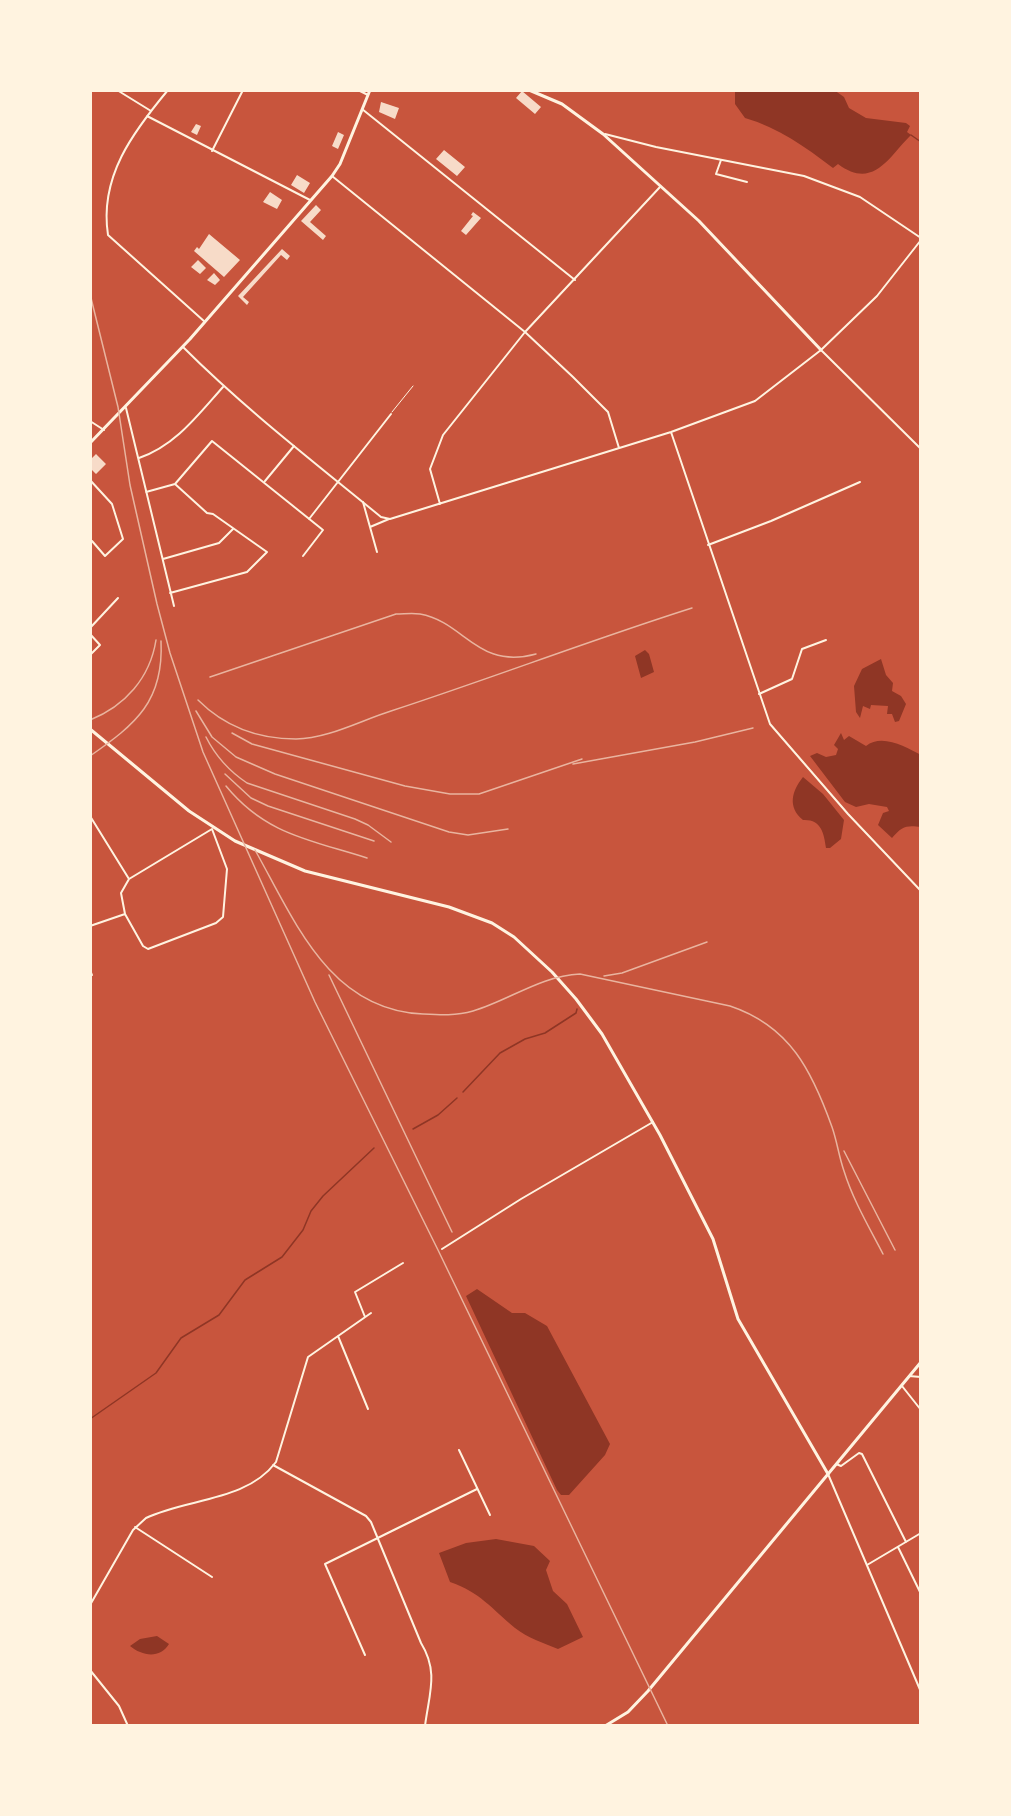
<!DOCTYPE html>
<html>
<head>
<meta charset="utf-8">
<style>
  body { margin:0 }
  #map { position:relative; width:1011px; height:1816px; overflow:hidden; background:#c8553d; font-family:Manrope,sans-serif }
  canvas { display:block }
  .frame { position:absolute; inset:0; border:92px solid #fff3e0; pointer-events:none }
</style>
</head>
<body>
<div id="map">
<canvas width="1011" height="1816"></canvas>
<div class="frame"></div>
</div>
<script>
const ctx = document.querySelector('canvas').getContext('2d');
ctx.lineJoin = 'round';
function paint(path, color) { ctx.fillStyle = color; ctx.fill(path, 'evenodd'); }
function stroke(path, color, width, dash) { ctx.strokeStyle = color; ctx.lineWidth = width; ctx.lineCap = dash ? 'butt' : 'round'; ctx.setLineDash(dash || []); ctx.stroke(path); }
paint(new Path2D(`
  M 735,90 L 834,90 L 844,97 L 849,108 L 866,118 L 906,123 L 910,126 L 907,132 L 911,135 C 890,155 874,191 838,164 L 833,168 C 804,146 779,128 745,118 L 735,104 Z
  M 645,650 L 649,654 L 654,672 L 641,678 L 635,656 Z
  M 881,659 L 886,675 L 893,683 L 892,691 L 901,696 L 906,704 L 899,721 L 895,722 L 892,714 L 887,714 L 888,706 L 871,705 L 870,709 L 863,706 L 860,718 L 856,712 L 854,686 L 862,669 Z
  M 841,733 L 844,740 L 849,736 L 866,746 C 882,733 906,747 921,755 L 921,827 C 907,825 902,826 892,838 L 878,825 L 883,813 L 889,811 L 887,807 L 869,804 L 856,807 L 845,802 L 810,756 L 817,753 L 826,757 L 836,755 L 838,749 L 834,745 Z
  M 803,777 L 823,794 L 844,820 L 841,839 L 830,848 L 826,848 C 824,833 821,819 803,820 C 787,807 792,791 803,777 Z
  M 477,1289 L 512,1313 L 525,1313 L 547,1326 L 610,1444 L 605,1455 L 569,1495 L 561,1495 L 557,1490 L 466,1296 Z
  M 496,1539 L 534,1546 L 550,1561 L 546,1570 L 553,1591 L 567,1604 L 583,1637 L 558,1649 C 543,1643 528,1638 515,1628 C 491,1608 481,1593 450,1582 L 439,1553 L 466,1543 Z
  M 157,1636 L 169,1644 C 160,1659 142,1656 130,1646 L 140,1639 Z`), '#8f3625');
stroke(new Path2D(`
  M 911,135 L 921,142
  M 463,1092 L 500,1053 L 525,1039 L 545,1033 L 576,1013 L 577,1009
  M 413,1129 L 438,1115 L 457,1098
  M 90,1419 L 156,1373 L 181,1338 L 219,1315 L 245,1280 L 282,1257 L 303,1230 L 311,1211 L 323,1196 L 374,1148`), '#8f3625', 1.5);
paint(new Path2D(`
  M 522,91 L 541,107 L 535,114 L 516,98 Z
  M 381,102 L 399,108 L 395,119 L 379,112 Z
  M 196,124 L 201,126 L 197,135 L 191,132 Z
  M 338,132 L 344,135 L 338,149 L 332,146 Z
  M 444,150 L 465,167 L 457,176 L 436,159 Z
  M 297,175 L 310,183 L 304,193 L 291,185 Z
  M 270,192 L 282,200 L 277,209 L 263,202 Z
  M 316,205 L 321,210 L 310,222 L 326,236 L 323,240 L 301,221 Z
  M 473,212 L 481,218 L 466,235 L 461,231 L 473,216 L 471,215 Z
  M 209,234 L 240,260 L 224,277 L 194,251 L 197,247 L 199,249 Z
  M 282,249 L 290,256 L 287,260 L 281,255 L 243,297 L 249,302 L 247,305 L 238,296 Z
  M 198,260 L 206,268 L 200,274 L 191,267 Z
  M 214,273 L 220,280 L 215,285 L 207,280 Z
  M 96,454 L 106,464 L 96,474 L 90,468 L 90,460 Z`), '#f7dbc8');
stroke(new Path2D(`
  M 392,412 L 413,386`), '#fff3e0', 1);
stroke(new Path2D(`
  M 117,90 L 151,111
  M 168,90 C 133,132 99,177 108,235 L 205,322
  M 362,109 L 575,280
  M 147,116 L 310,200
  M 212,151 L 243,90
  M 721,160 L 716,174 L 747,182
  M 126,408 L 174,606
  M 90,421 L 104,430
  M 139,458 C 175,446 198,415 223,387
  M 90,480 L 112,504 L 123,539 L 105,556 L 92,541
  M 265,481 L 294,446
  M 146,492 L 175,484
  M 363,502 L 377,552
  M 309,519 L 391,414
  M 370,527 L 389,519
  M 708,545 L 771,521 L 860,482
  M 163,559 L 219,543 L 233,529
  M 170,593 L 247,572 L 267,552 L 213,514 L 207,513 L 175,484 L 212,441 L 323,530 L 303,556
  M 90,628 L 118,598
  M 90,634 L 100,645 L 90,655
  M 759,694 L 792,679 L 802,649 L 826,640
  M 90,816 L 129,879
  M 90,926 L 125,914 L 121,893 L 129,879 L 212,829 L 227,869 L 223,917 L 216,923 L 148,949 L 143,946 L 125,914
  M 90,970 L 92,975
  M 442,1249 L 521,1199 L 653,1122
  M 365,1317 L 355,1292 L 403,1263
  M 338,1336 L 368,1409
  M 909,1376 L 921,1377
  M 902,1386 L 921,1410
  M 459,1450 L 490,1515
  M 836,1464 L 841,1466 L 859,1453 L 862,1454 L 906,1542
  M 273,1465 L 366,1516 L 371,1522 L 421,1643 C 439,1672 429,1694 425,1726
  M 135,1527 L 212,1577
  M 898,1547 L 921,1594
  M 867,1565 L 921,1533
  M 90,1605 L 133,1530 L 146,1518 C 187,1498 246,1502 276,1462 L 308,1357 L 371,1313
  M 365,1655 L 325,1564 L 477,1489
  M 90,1670 L 119,1706 L 128,1726`), '#fff3e0', 2);
stroke(new Path2D(`
  M 358,90 L 368,95
  M 605,134 L 656,147 L 804,176 L 860,197 L 921,238
  M 332,176 L 525,332 L 573,377 L 608,412 L 619,448
  M 183,347 C 245,409 314,462 381,517 L 390,519 L 671,432 L 755,401 L 821,350 L 877,296 L 921,240
  M 821,350 L 921,449
  M 671,432 L 770,724 L 848,814 L 921,891
  M 440,504 L 430,469 L 443,435 L 525,332 L 660,187
  M 828,1474 L 921,1692`), '#fff3e0', 2);
stroke(new Path2D(`
  M 529,90 L 562,104 L 603,134 L 699,221 L 821,350
  M 90,729 L 189,811 L 235,841 L 305,871 L 449,907 L 492,923 L 514,937 L 552,972 L 576,999 L 602,1034 L 660,1135 L 713,1239 L 738,1319 L 828,1474`), '#fff3e0', 3);
stroke(new Path2D(`
  M 90,443 L 190,339 L 332,176 L 340,164 L 370,90
  M 605,1726 L 628,1712 L 648,1691 L 921,1362`), '#fff3e0', 3);
stroke(new Path2D(`
  M 90,294 L 118,407 L 130,485 L 157,604 L 170,653 L 203,752 L 315,1002 L 438,1250 L 668,1726
  M 210,677 L 396,614 C 404,614 412,613 420,614 C 465,622 477,670 536,654
  M 198,700 C 225,727 257,739 296,739 C 327,739 362,720 391,711 C 492,678 591,640 692,608
  M 196,711 L 212,737 L 236,757 L 275,774 L 449,832 L 468,835 L 508,829
  M 90,720 C 125,706 150,678 156,640
  M 232,733 L 252,744 L 405,786 L 450,794 L 479,794 L 582,759
  M 206,737 C 216,757 229,771 247,783 L 355,819 L 368,825 L 391,842
  M 90,756 C 136,724 164,701 161,641
  M 573,764 L 695,742 L 753,728
  M 225,774 L 251,798 L 268,806 L 374,841
  M 226,786 C 266,835 311,840 367,858
  M 255,850 C 295,921 329,1010 423,1014 C 440,1015 456,1016 473,1011 C 510,1000 540,976 580,974 L 730,1006 C 790,1026 812,1071 832,1127 C 837,1141 839,1157 844,1171 C 853,1200 869,1227 883,1254
  M 329,975 L 452,1232
  M 604,976 L 622,973 L 707,942
  M 844,1151 L 895,1250`), '#e9b49f', 1.5);
</script>
</body>
</html>
